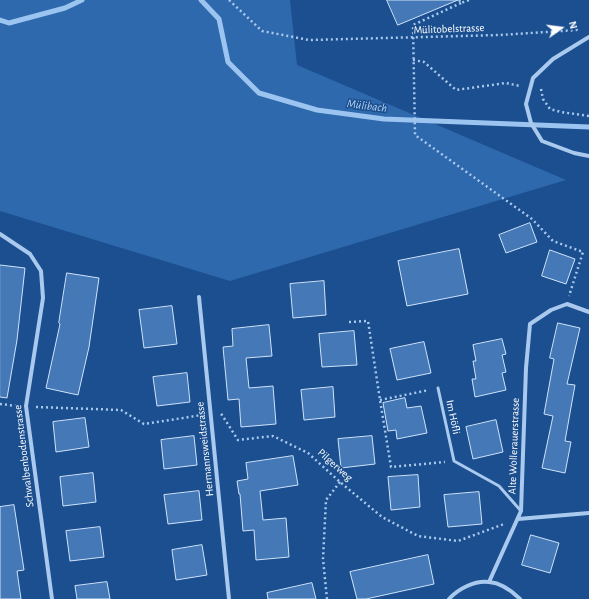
<!DOCTYPE html>
<html>
<head>
<meta charset="utf-8">
<style>
  body { margin:0 }
  #map { position:relative; width:589px; height:599px; overflow:hidden; background:#1b4f8f; font-family:"Alegreya Sans",sans-serif }
  canvas { display:block }
  .north { position:absolute; left:541px; top:8px; width:40px; height:40px; -webkit-text-stroke:3px #1b4f8f; paint-order:stroke; rotate:76deg; font-size:11px; font-weight:700; line-height:16px; text-align:center; color:#fff }
  .north::after { content:''; display:block; margin:auto; width:14px; height:18px; background:#fff; clip-path:polygon(50% 0,100% 100%,50% 72%,0 100%) }
</style>
</head>
<body>
<div id="map">
<canvas width="589" height="599"></canvas>
<div class="north">N</div>
</div>
<script>
const ctx = document.querySelector('canvas').getContext('2d');
ctx.lineJoin = 'round';
function paint(path, color) { ctx.fillStyle = color; ctx.fill(path, 'evenodd'); }
function stroke(path, color, width, dash) { ctx.strokeStyle = color; ctx.lineWidth = width; ctx.lineCap = dash ? 'butt' : 'round'; ctx.setLineDash(dash || []); ctx.stroke(path); }
function drawText(font, color, halo, rows, align = 'center') {
  ctx.font = font + ' "Alegreya Sans",sans-serif'; ctx.lineWidth = 3; ctx.setLineDash([]); ctx.textBaseline = 'middle'; ctx.strokeStyle = halo; ctx.fillStyle = color; for (const [text, x, y, turn = 0] of rows) {
    ctx.save(); ctx.translate(x, y); ctx.rotate((+turn || 0) * Math.PI / 180); ctx.textAlign = isNaN(turn) ? turn : align; if (halo) ctx.strokeText(text, 0, 0); ctx.fillText(text, 0, 0); ctx.restore();
  }
}
paint(new Path2D(`
  M 0,0 L 290,0 L 297,65 L 566,180 L 230,281 L 0,211 Z`), '#2e69ad');
stroke(new Path2D(`
  M 201,0 L 219,19 L 228,62 L 259,93 L 317,110 L 384,119 L 589,127
  M 0,20 L 9,23 L 65,8 L 82,0`), '#9cc4f0', 5);
const building = new Path2D(`
  M 387,0 L 458,0 L 398,25 Z
  M 530,223 L 537,242 L 506,253 L 499,235 Z
  M 459,249 L 468,294 L 407,306 L 398,261 Z
  M 550,250 L 575,259 L 566,284 L 542,276 Z
  M 0,265 L 25,268 L 17,340 L 7,398 L 0,397 Z
  M 67,273 L 99,278 L 89,347 L 78,395 L 46,388 L 60,324 L 59,323 Z
  M 324,281 L 326,315 L 293,318 L 290,284 Z
  M 172,306 L 177,344 L 144,348 L 139,310 Z
  M 558,323 L 580,328 L 567,384 L 575,385 L 565,441 L 571,442 L 565,473 L 542,468 L 553,416 L 544,414 L 554,359 L 550,358 Z
  M 269,325 L 272,356 L 246,358 L 249,388 L 273,386 L 276,424 L 241,427 L 239,399 L 228,400 L 223,347 L 233,346 L 232,329 Z
  M 354,331 L 357,365 L 322,367 L 319,334 Z
  M 502,339 L 506,354 L 502,355 L 506,372 L 502,373 L 506,390 L 475,397 L 472,379 L 476,379 L 473,361 L 476,361 L 473,345 Z
  M 424,342 L 431,373 L 397,380 L 390,349 Z
  M 187,373 L 190,402 L 157,406 L 153,377 Z
  M 333,387 L 335,417 L 304,420 L 301,390 Z
  M 405,398 L 407,408 L 421,406 L 427,433 L 397,439 L 396,430 L 388,431 L 383,403 Z
  M 85,418 L 89,447 L 56,452 L 53,422 Z
  M 496,420 L 503,452 L 473,459 L 466,427 Z
  M 194,436 L 197,465 L 164,469 L 161,440 Z
  M 372,436 L 375,464 L 341,468 L 338,439 Z
  M 293,456 L 298,485 L 260,491 L 263,520 L 286,518 L 289,557 L 256,560 L 254,530 L 243,531 L 240,494 L 239,494 L 237,481 L 248,479 L 246,463 Z
  M 93,473 L 96,502 L 63,506 L 60,477 Z
  M 418,475 L 420,507 L 391,510 L 388,477 Z
  M 199,491 L 202,520 L 168,524 L 164,495 Z
  M 479,492 L 482,524 L 448,527 L 444,495 Z
  M 14,505 L 24,570 L 17,571 L 21,599 L 0,599 L 0,507 Z
  M 100,527 L 104,557 L 70,561 L 66,531 Z
  M 531,535 L 559,543 L 550,573 L 522,565 Z
  M 202,545 L 207,575 L 176,580 L 172,550 Z
  M 428,555 L 434,584 L 366,599 L 357,599 L 350,572 Z
  M 107,582 L 110,599 L 77,599 L 75,586 Z
  M 312,583 L 316,599 L 268,599 L 267,593 Z`);
paint(building, '#4478b7');
stroke(building, '#cfe3fa', 1);
stroke(new Path2D(`
  M 229,0 L 262,31 L 309,40 L 500,35 L 577,30 L 579,33
  M 459,0 L 461,3 L 469,0
  M 461,3 L 413,25 L 415,135 L 532,219 L 553,241 L 583,252 L 569,296
  M 413,60 L 424,62 L 456,90 L 506,83 L 520,86
  M 541,89 L 543,99 L 550,109 L 561,112 L 589,116
  M 349,322 L 368,321 L 380,400 L 391,467 L 445,462
  M 380,400 L 429,390
  M 0,404 L 17,406
  M 36,407 L 121,410 L 144,424 L 202,415
  M 221,414 L 222,415 L 238,440 L 273,436 L 308,453 L 340,482 L 382,517 L 418,536 L 458,541 L 504,524
  M 327,599 L 323,559 L 326,500 L 340,482`), '#a9c9ee', 2.5, [2, 3]);
stroke(new Path2D(`
  M 438,388 L 454,461 L 499,486 L 521,511`), '#a9c9ee', 3);
stroke(new Path2D(`
  M 589,37 L 553,59 L 533,78 L 526,104 L 531,123 L 542,141 L 574,153 L 589,156
  M 0,234 L 30,254 L 41,271 L 43,298 L 26,406 L 52,599
  M 199,297 L 229,599
  M 518,519 L 589,513
  M 489,582 L 521,511 L 526,368 L 530,324 L 551,310 L 567,304 L 589,312
  M 449,599 C 458,589 475,580 489,582 C 501,583 512,591 520,599`), '#a9c9ee', 4);
drawText('11px', '#fff', '#1b4f8f', [
  ["Mülitobelstrasse",449,29,-2],
  ["Im Höfli",453,417,78],
  ["Alte Wollerauerstrasse",514,446,-88],
  ["Hermannsweidstrasse",205,449,-96],
  ["Schwalbenbodenstrasse",24,456,-97],
  ["Pilgerweg",335,465,42]
]);
drawText('italic 12px', '#b5d3f5', '#1b4f8f', [
  ["Mülibach",367,106,7]
]);
</script>
</body>
</html>
